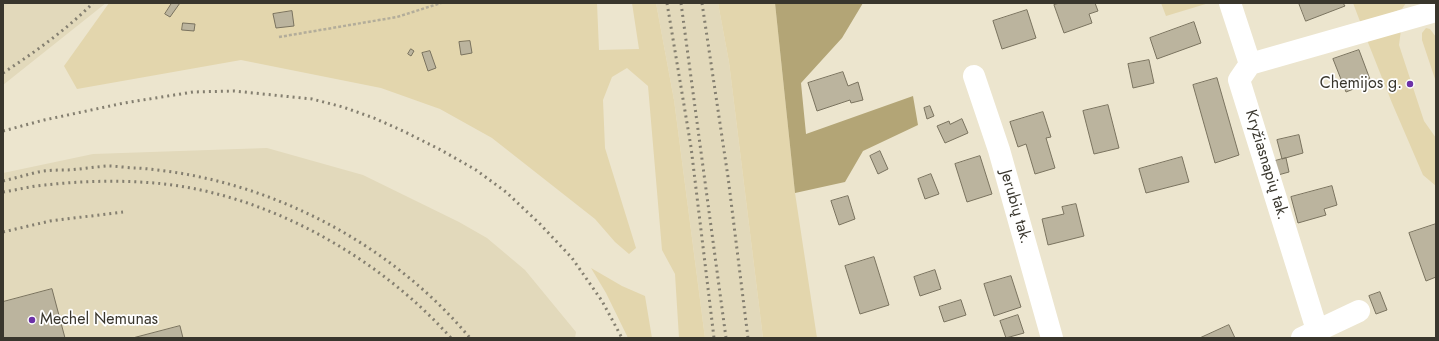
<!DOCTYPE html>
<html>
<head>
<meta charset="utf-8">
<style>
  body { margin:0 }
  #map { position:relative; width:1439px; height:341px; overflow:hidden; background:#ece5ce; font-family:Jost,sans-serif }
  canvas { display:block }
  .frame { position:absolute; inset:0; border:4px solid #39362d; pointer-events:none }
</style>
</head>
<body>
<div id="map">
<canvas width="1439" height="341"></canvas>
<div class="frame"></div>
</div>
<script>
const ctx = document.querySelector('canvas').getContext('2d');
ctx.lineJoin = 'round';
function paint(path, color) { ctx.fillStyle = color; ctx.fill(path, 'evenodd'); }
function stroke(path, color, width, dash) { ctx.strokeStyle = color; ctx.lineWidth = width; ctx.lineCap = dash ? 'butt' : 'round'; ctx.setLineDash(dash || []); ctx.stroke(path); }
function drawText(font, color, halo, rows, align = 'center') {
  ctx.font = font + ' Jost,sans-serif'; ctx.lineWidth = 3.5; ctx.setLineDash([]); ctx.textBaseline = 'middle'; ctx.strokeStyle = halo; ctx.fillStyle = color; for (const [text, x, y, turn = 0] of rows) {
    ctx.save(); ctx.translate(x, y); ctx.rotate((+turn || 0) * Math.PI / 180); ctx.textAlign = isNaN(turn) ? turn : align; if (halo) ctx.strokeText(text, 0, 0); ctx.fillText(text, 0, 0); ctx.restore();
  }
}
paint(new Path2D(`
  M 3,3 L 106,3 L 3,85 Z
  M 656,3 L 718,3 L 729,62 L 763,338 L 705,338 L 674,100 Z
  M 267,148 L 363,175 L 459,222 L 487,238 L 525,270 L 576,332 L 575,338 L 3,338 L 3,173 L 93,154 Z`), '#e2d9bb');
paint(new Path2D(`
  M 109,3 L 597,3 L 599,50 L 639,49 L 632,3 L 656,3 L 674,100 L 705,338 L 679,338 L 675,274 L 662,250 L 648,86 L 627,68 L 612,77 L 603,100 L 605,148 L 636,248 L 629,254 L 615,242 L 595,219 L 492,138 L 440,109 L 381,88 L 241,60 L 77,89 L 64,66 Z
  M 718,3 L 775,3 L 795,193 L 817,338 L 763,338 L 729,62 Z
  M 1161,3 L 1209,3 L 1166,16 Z
  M 1353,3 L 1406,3 L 1402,9 L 1361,24 Z
  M 1426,28 L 1430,29 L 1436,37 L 1436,82 L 1422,40 L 1422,33 Z
  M 1401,30 L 1399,45 L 1424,121 L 1436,138 L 1436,186 L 1423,175 L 1392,103 L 1367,40 Z
  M 591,268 L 622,286 L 645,296 L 652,338 L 628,338 L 606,293 Z`), '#e3d6ad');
paint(new Path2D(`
  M 775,3 L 863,3 L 842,38 L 801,83 L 806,134 L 913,96 L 918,125 L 863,151 L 845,182 L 795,193 Z`), '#b3a576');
const building = new Path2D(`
  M 172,3 L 180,3 L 170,17 L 165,14 Z
  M 1060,3 L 1095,3 L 1098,11 L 1089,14 L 1092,23 L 1064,33 L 1054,5 Z
  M 1299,3 L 1343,3 L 1345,6 L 1306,21 Z
  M 1027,10 L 1036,38 L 1002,49 L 993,21 Z
  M 292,11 L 294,26 L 276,28 L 273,14 Z
  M 1194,22 L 1201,43 L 1157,59 L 1150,38 Z
  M 183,23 L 195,24 L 194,31 L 182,30 Z
  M 470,41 L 472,53 L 461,55 L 459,42 Z
  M 411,49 L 414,51 L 411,56 L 408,54 Z
  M 1359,50 L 1371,82 L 1346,92 L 1333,59 Z
  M 430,51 L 436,68 L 428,71 L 422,53 Z
  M 1149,60 L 1154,83 L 1133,88 L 1128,64 Z
  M 843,72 L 848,86 L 858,82 L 863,100 L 851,103 L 850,100 L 817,111 L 808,83 Z
  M 1217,78 L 1239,155 L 1215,163 L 1193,85 Z
  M 1108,105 L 1119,148 L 1094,154 L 1083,111 Z
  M 930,106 L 934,116 L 927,119 L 924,108 Z
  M 1043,112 L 1051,137 L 1046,138 L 1055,168 L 1035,174 L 1026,144 L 1018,147 L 1010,122 Z
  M 962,119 L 968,133 L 945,143 L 937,126 L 949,121 L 950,124 Z
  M 1299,135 L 1303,153 L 1282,159 L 1277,140 Z
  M 880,151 L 888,169 L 878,174 L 870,156 Z
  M 980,156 L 992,194 L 967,202 L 955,164 Z
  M 1182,157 L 1189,182 L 1146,193 L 1139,169 Z
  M 1286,158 L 1289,172 L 1278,175 L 1275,161 Z
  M 931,174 L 939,194 L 925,199 L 918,179 Z
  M 1332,186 L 1337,205 L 1324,209 L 1326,215 L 1298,223 L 1291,197 Z
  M 848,196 L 855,219 L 839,225 L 831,201 Z
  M 1076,204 L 1084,236 L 1048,245 L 1042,219 L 1064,214 L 1062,207 Z
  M 1436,224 L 1436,277 L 1426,281 L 1409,233 Z
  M 874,257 L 889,305 L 860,314 L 845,266 Z
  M 935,270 L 941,289 L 920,296 L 914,277 Z
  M 1011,276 L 1021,307 L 994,316 L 984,284 Z
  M 52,289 L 65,338 L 3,338 L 3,302 Z
  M 1380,292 L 1387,310 L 1376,314 L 1369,296 Z
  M 961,300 L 966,315 L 944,322 L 939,307 Z
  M 1018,315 L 1024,333 L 1006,338 L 1000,321 Z
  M 1229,325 L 1235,338 L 1200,338 Z
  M 180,326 L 183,338 L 133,338 Z`);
paint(building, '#bbb49e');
stroke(building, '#7a735f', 1);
stroke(new Path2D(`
  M 279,37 L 397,17 L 441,3`), '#b3ad9a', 2.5, [3, 2]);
stroke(new Path2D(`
  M 1230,3 L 1250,64 L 1239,80 L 1317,330
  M 1250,64 L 1436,11
  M 974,76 L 999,150 L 1052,338
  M 1302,338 L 1359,311`), '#fff', 22);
stroke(new Path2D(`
  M 667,3 L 691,147 L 714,338
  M 681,3 L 726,338
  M 702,3 L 728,177 L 748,338
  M 3,73 C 35,52 66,30 93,3
  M 3,131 L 44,120 L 124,103 L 193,92 L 234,91 L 312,99 L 343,107 L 374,118 L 403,131 L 441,150 L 476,170 L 506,192 L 540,224 L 572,258 L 602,301 L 622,338
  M 3,181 C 15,178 26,175 38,172 C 48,170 58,170 68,170 C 81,169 94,167 107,166 C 117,166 128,168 137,168 C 264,177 389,241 470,338
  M 3,192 C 17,190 31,186 45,185 C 81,181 118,180 154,183 C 264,192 378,256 451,338
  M 3,232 L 50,221 L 123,212`), '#847f70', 3, [2, 4]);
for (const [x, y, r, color] of [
  [1410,84,4,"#6c31a7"],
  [32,320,4,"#6c31a7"]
]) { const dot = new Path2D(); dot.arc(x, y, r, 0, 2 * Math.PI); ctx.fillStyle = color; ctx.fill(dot); stroke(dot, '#fff', 1.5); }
drawText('16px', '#39362d', '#fff', [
  ["Chemijos g.",1402,84],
  ["Mechel Nemunas",40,320,"left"]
], 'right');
drawText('16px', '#39362d', '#fff', [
  ["Kryžiasnapių tak.",1266,165,73],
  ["Jerubių tak.",1015,207,74]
]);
</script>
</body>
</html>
